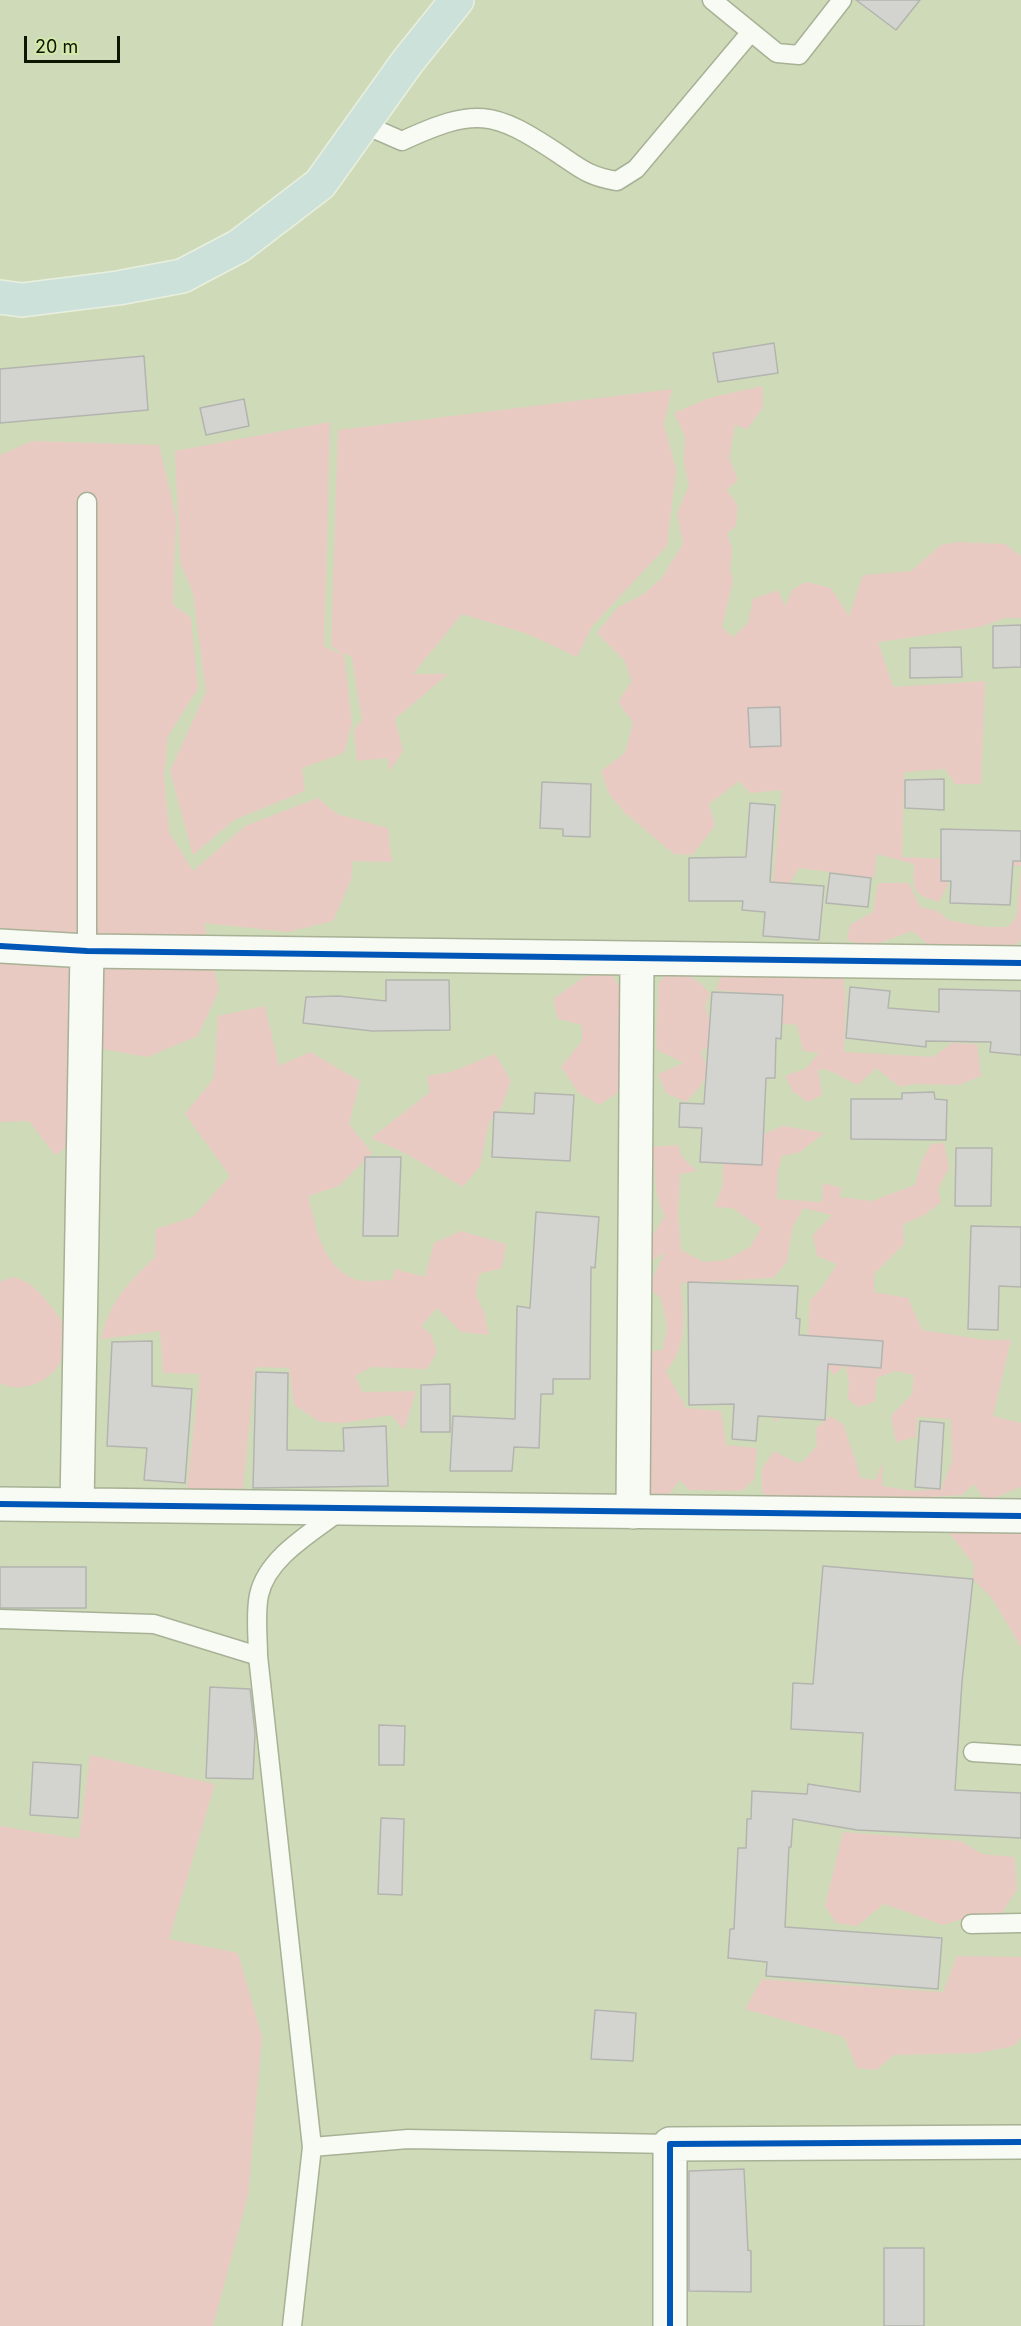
<!DOCTYPE html>
<html>
<head>
<meta charset="utf-8">
<style>
  body { margin:0 }
  #map { position:relative; width:1021px; height:2326px; overflow:hidden; background:#cfdbb8; font-family:Inter,sans-serif }
  canvas { display:block }
  .scale { position:absolute; left:24px; top:36px; width:96px; height:27px; box-sizing:border-box; border:3px solid #0e1500; border-top:0; padding-left:8px; font-size:18px; line-height:21px; white-space:nowrap; color:#0e1500; -webkit-text-stroke:4px #d3e9aa; paint-order:stroke }
</style>
</head>
<body>
<div id="map">
<canvas width="1021" height="2326"></canvas>
<div class="scale">20 m</div>
</div>
<script>
const ctx = document.querySelector('canvas').getContext('2d');
ctx.lineJoin = 'round';
function paint(path, color) { ctx.fillStyle = color; ctx.fill(path, 'evenodd'); }
function stroke(path, color, width, dash) { ctx.strokeStyle = color; ctx.lineWidth = width; ctx.lineCap = dash ? 'butt' : 'round'; ctx.setLineDash(dash || []); ctx.stroke(path); }
paint(new Path2D(`
  M 762,386 L 763,407 L 747,429 L 735,425 L 729,458 L 738,480 L 727,490 L 738,506 L 736,526 L 727,533 L 732,549 L 730,570 L 733,580 L 722,627 L 733,637 L 748,623 L 753,599 L 778,590 L 785,606 L 793,589 L 806,582 L 831,588 L 849,616 L 863,575 L 911,571 L 941,545 L 957,542 L 1005,544 L 1021,556 L 1021,618 L 1005,618 L 980,627 L 878,642 L 893,687 L 985,681 L 981,784 L 955,784 L 945,769 L 904,772 L 902,857 L 1021,862 L 1021,866 L 948,865 L 948,885 L 939,902 C 912,893 913,893 914,864 L 877,854 L 874,878 L 799,868 L 789,884 L 772,892 L 782,790 L 750,793 L 739,781 L 709,804 L 715,826 L 692,855 L 674,854 L 625,813 L 609,794 L 601,771 L 625,753 L 633,722 L 618,702 L 632,681 L 624,660 L 597,633 L 617,608 L 642,595 L 661,579 L 683,544 L 677,513 L 689,486 L 684,462 L 685,436 L 674,413 L 709,398 Z
  M 672,389 L 664,424 L 676,470 L 667,546 L 592,626 L 577,657 L 528,634 L 462,614 L 413,674 L 448,674 L 395,719 L 403,751 L 389,772 L 388,758 L 357,761 L 354,730 L 362,720 L 352,657 L 344,653 L 352,723 L 344,753 L 302,768 L 305,791 L 234,820 L 193,855 L 170,771 L 206,692 L 193,593 L 180,562 L 175,451 L 330,422 L 324,647 L 343,654 L 331,646 L 338,430 Z
  M 32,441 L 159,445 L 176,517 L 173,604 L 191,618 L 198,688 L 168,736 L 164,775 L 169,832 L 193,871 L 245,826 L 318,798 L 337,814 L 388,828 L 392,862 L 353,861 L 351,880 L 333,921 L 288,932 L 204,923 L 219,990 L 198,1036 L 147,1057 L 92,1047 L 73,1143 L 55,1155 L 29,1121 L 0,1122 L 0,455 Z
  M 1021,871 L 1021,940 L 987,967 L 954,966 L 912,931 L 869,947 L 847,940 L 850,925 L 873,912 L 878,883 L 909,883 L 920,907 L 938,911 L 948,920 L 985,927 L 1008,927 L 1016,918 Z
  M 726,961 L 805,967 L 802,980 L 816,973 L 831,979 L 843,976 L 846,995 L 844,1052 L 933,1057 L 952,1043 L 977,1044 L 981,1076 L 959,1085 L 912,1084 L 900,1087 L 876,1068 L 858,1085 C 843,1079 834,1069 818,1069 L 822,1095 L 808,1102 L 793,1092 L 785,1076 L 805,1069 L 819,1053 L 803,1051 L 797,1025 L 777,1023 L 759,1010 L 758,994 L 716,990 Z
  M 672,966 L 700,983 L 710,993 L 705,1007 L 716,1042 L 700,1052 L 710,1071 L 698,1089 L 686,1102 L 666,1093 L 658,1074 L 684,1063 L 657,1050 C 655,1027 659,1007 658,984 Z
  M 609,971 L 623,992 L 624,1089 L 599,1105 L 578,1092 L 561,1067 L 582,1041 L 582,1025 L 558,1019 L 553,999 L 584,977 Z
  M 265,1006 L 279,1066 L 310,1052 L 360,1081 L 349,1124 L 372,1153 L 339,1186 L 308,1196 C 316,1226 321,1265 354,1279 C 364,1283 381,1280 392,1280 L 395,1269 L 425,1277 L 434,1243 L 461,1231 L 506,1244 L 502,1268 L 479,1274 L 476,1295 L 484,1312 L 489,1335 L 461,1332 L 437,1308 L 421,1326 L 431,1334 L 437,1352 L 427,1369 L 371,1367 L 355,1376 L 363,1392 L 416,1391 L 404,1430 L 391,1415 L 345,1423 L 320,1422 L 294,1405 L 289,1368 L 255,1367 L 242,1498 L 219,1488 L 185,1504 L 200,1374 L 163,1373 L 160,1331 L 101,1339 C 111,1300 126,1285 155,1257 L 156,1229 L 193,1217 L 230,1176 L 185,1114 L 214,1078 L 218,1016 Z
  M 495,1054 L 511,1081 L 502,1106 L 489,1123 L 480,1166 L 463,1187 L 405,1153 L 371,1138 L 430,1092 L 427,1076 L 451,1072 Z
  M 783,1126 L 824,1133 L 800,1152 L 782,1156 L 778,1170 L 777,1199 L 822,1202 L 823,1183 L 842,1188 L 839,1197 L 872,1201 L 915,1185 L 922,1160 L 931,1144 L 944,1143 L 949,1168 L 938,1189 L 941,1202 L 923,1216 L 903,1224 L 904,1244 L 874,1274 L 874,1292 L 908,1298 L 922,1330 L 985,1340 L 1011,1340 L 993,1416 L 1021,1423 L 1021,1487 L 986,1501 L 974,1484 L 962,1495 L 790,1506 L 762,1493 L 762,1469 L 774,1451 L 797,1463 L 804,1461 L 817,1445 L 816,1428 L 830,1416 L 844,1425 C 848,1444 857,1459 860,1478 L 876,1480 L 882,1462 L 882,1486 L 912,1491 L 941,1489 L 952,1461 L 951,1419 L 917,1417 L 916,1437 L 896,1442 L 891,1416 L 912,1394 L 914,1375 L 896,1371 L 877,1378 L 875,1402 L 858,1407 L 848,1399 L 849,1382 L 845,1364 L 835,1375 L 824,1365 L 784,1403 L 776,1423 L 767,1406 L 807,1343 L 810,1300 L 821,1289 L 837,1264 L 817,1256 L 813,1235 L 832,1215 L 803,1208 L 792,1229 L 787,1262 L 773,1278 L 681,1283 C 683,1315 689,1345 666,1371 L 686,1408 L 721,1411 L 726,1445 L 757,1448 L 754,1479 L 742,1491 L 689,1490 L 680,1480 L 667,1497 L 640,1494 L 632,1352 L 663,1350 L 667,1326 L 661,1298 L 648,1288 L 665,1252 L 654,1260 L 648,1242 L 665,1216 C 652,1195 657,1172 652,1147 L 678,1145 L 682,1157 L 697,1171 L 680,1174 L 678,1214 L 681,1250 L 704,1262 L 726,1260 L 750,1247 L 761,1228 L 732,1208 L 714,1207 L 723,1185 L 723,1162 L 754,1138 Z
  M 12,1277 C 37,1281 52,1309 67,1328 C 66,1337 66,1348 63,1357 C 53,1381 23,1395 0,1383 L 0,1282 Z
  M 941,1522 L 1021,1530 L 1021,1647 L 992,1598 L 973,1579 L 974,1565 Z
  M 90,1755 L 215,1784 L 169,1939 L 238,1953 L 262,2037 L 248,2196 L 213,2326 L 0,2326 L 0,1826 L 79,1839 Z
  M 843,1832 L 961,1841 L 982,1854 L 1014,1857 L 1017,1889 L 1002,1913 L 979,1914 L 943,1925 L 884,1904 L 857,1926 L 836,1923 L 825,1906 Z
  M 957,1956 L 1021,1957 L 1021,2038 L 1014,2046 L 978,2053 L 894,2055 L 876,2070 L 857,2068 L 844,2037 L 745,2009 L 762,1979 L 943,1992 Z`), '#e8cac2');
const building = new Path2D(`
  M 856,0 L 920,0 L 896,30 Z
  M 774,343 L 778,373 L 718,382 L 713,353 Z
  M 144,356 L 148,410 L 0,423 L 0,369 Z
  M 244,399 L 249,426 L 206,435 L 200,408 Z
  M 1021,625 L 1021,667 L 993,668 L 993,626 Z
  M 961,647 L 962,677 L 910,678 L 910,648 Z
  M 780,707 L 781,746 L 750,747 L 748,708 Z
  M 944,779 L 944,810 L 905,808 L 905,780 Z
  M 542,782 L 591,784 L 590,837 L 563,836 L 563,829 L 540,828 Z
  M 750,803 L 775,805 L 770,882 L 824,886 L 819,940 L 763,936 L 765,912 L 742,910 L 743,901 L 689,901 L 689,858 L 746,857 Z
  M 941,829 L 1021,831 L 1021,861 L 1013,861 L 1010,905 L 950,903 L 951,881 L 941,881 Z
  M 830,873 L 871,878 L 868,907 L 826,903 Z
  M 386,980 L 449,980 L 450,1030 L 372,1031 L 303,1023 L 306,997 L 339,996 L 386,1001 Z
  M 850,987 L 890,991 L 888,1008 L 939,1012 L 939,989 L 1021,991 L 1021,1055 L 990,1052 L 991,1042 L 926,1041 L 926,1047 L 846,1038 Z
  M 712,992 L 783,995 L 781,1039 L 776,1038 L 775,1078 L 766,1078 L 762,1165 L 700,1162 L 702,1128 L 679,1127 L 680,1103 L 704,1104 Z
  M 934,1092 L 935,1099 L 947,1100 L 946,1140 L 851,1139 L 851,1099 L 902,1099 L 902,1093 Z
  M 535,1093 L 574,1095 L 570,1161 L 492,1157 L 494,1112 L 534,1114 Z
  M 956,1148 L 992,1148 L 991,1206 L 955,1206 Z
  M 365,1157 L 401,1157 L 398,1236 L 363,1236 Z
  M 536,1212 L 599,1217 L 595,1268 L 591,1267 L 590,1379 L 553,1379 L 553,1394 L 541,1394 L 539,1448 L 514,1447 L 512,1471 L 450,1471 L 453,1416 L 515,1419 L 517,1306 L 530,1308 Z
  M 971,1226 L 1021,1227 L 1021,1287 L 999,1286 L 998,1330 L 968,1329 Z
  M 688,1282 L 798,1286 L 796,1318 L 800,1319 L 799,1335 L 883,1341 L 881,1368 L 828,1364 L 825,1420 L 758,1416 L 756,1441 L 732,1439 L 734,1404 L 689,1405 Z
  M 152,1341 L 152,1386 L 192,1389 L 185,1483 L 144,1480 L 147,1448 L 107,1446 L 112,1342 Z
  M 256,1372 L 288,1373 L 287,1450 L 344,1451 L 343,1428 L 386,1426 L 388,1486 L 253,1488 Z
  M 450,1384 L 450,1432 L 421,1432 L 421,1385 Z
  M 920,1421 L 944,1423 L 940,1489 L 915,1487 Z
  M 823,1566 L 973,1579 L 962,1682 L 955,1790 L 1021,1793 L 1021,1838 L 857,1830 L 793,1819 L 791,1847 L 789,1847 L 785,1927 L 942,1938 L 938,1989 L 766,1976 L 767,1962 L 728,1958 L 730,1929 L 734,1929 L 738,1848 L 746,1848 L 747,1819 L 751,1819 L 752,1791 L 807,1794 L 808,1784 L 860,1792 L 863,1733 L 791,1729 L 793,1683 L 813,1684 Z
  M 0,1567 L 86,1567 L 86,1608 L 0,1608 Z
  M 210,1687 L 250,1689 L 255,1733 L 253,1779 L 206,1778 Z
  M 379,1725 L 405,1726 L 404,1765 L 379,1765 Z
  M 33,1762 L 81,1765 L 78,1818 L 30,1815 Z
  M 381,1818 L 404,1819 L 402,1895 L 378,1894 Z
  M 595,2010 L 636,2013 L 633,2061 L 591,2059 Z
  M 744,2169 L 748,2250 L 751,2251 L 751,2292 L 689,2291 L 689,2171 Z
  M 884,2248 L 924,2248 L 924,2326 L 884,2326 Z`);
paint(building, '#d3d4cf');
stroke(building, '#b3b4af', 1.5);
const lane = new Path2D(`
  M 712,0 L 777,53 L 799,55 L 842,0
  M 363,124 L 402,141 C 476,107 493,110 559,154 C 581,169 590,177 617,181 L 636,169 L 751,32
  M 87,502 L 87,951
  M 0,1619 L 154,1624 L 258,1656
  M 973,1752 L 1021,1755
  M 971,1924 L 1021,1923
  M 312,2147 L 408,2139 L 670,2144
  M 292,2326 L 312,2147 L 258,1656 C 258,1637 255,1614 259,1595 C 267,1557 313,1532 341,1510`);
const street = new Path2D(`
  M 0,946 L 87,951 L 1021,963
  M 0,1504 L 1021,1516
  M 77,1505 L 87,951
  M 633,1512 L 637,959
  M 670,2326 L 670,2144 L 1021,2142`);
const highway = new Path2D(`
  M 0,297 L 22,300 L 118,288 L 182,276 L 239,246 L 320,184 L 408,61 L 457,0`);
stroke(lane, '#a7b195', 21);
stroke(street, '#a7b195', 36);
stroke(highway, '#e9efdf', 36);
stroke(lane, '#f8faf4', 18);
stroke(street, '#f8faf4', 33);
stroke(highway, '#cce1d9', 33);
stroke(new Path2D(`
  M 0,946 L 87,951 L 1021,963
  M 0,1504 L 1021,1516
  M 670,2326 L 670,2144 L 1021,2142`), '#0057b8', 6);
</script>
</body>
</html>
